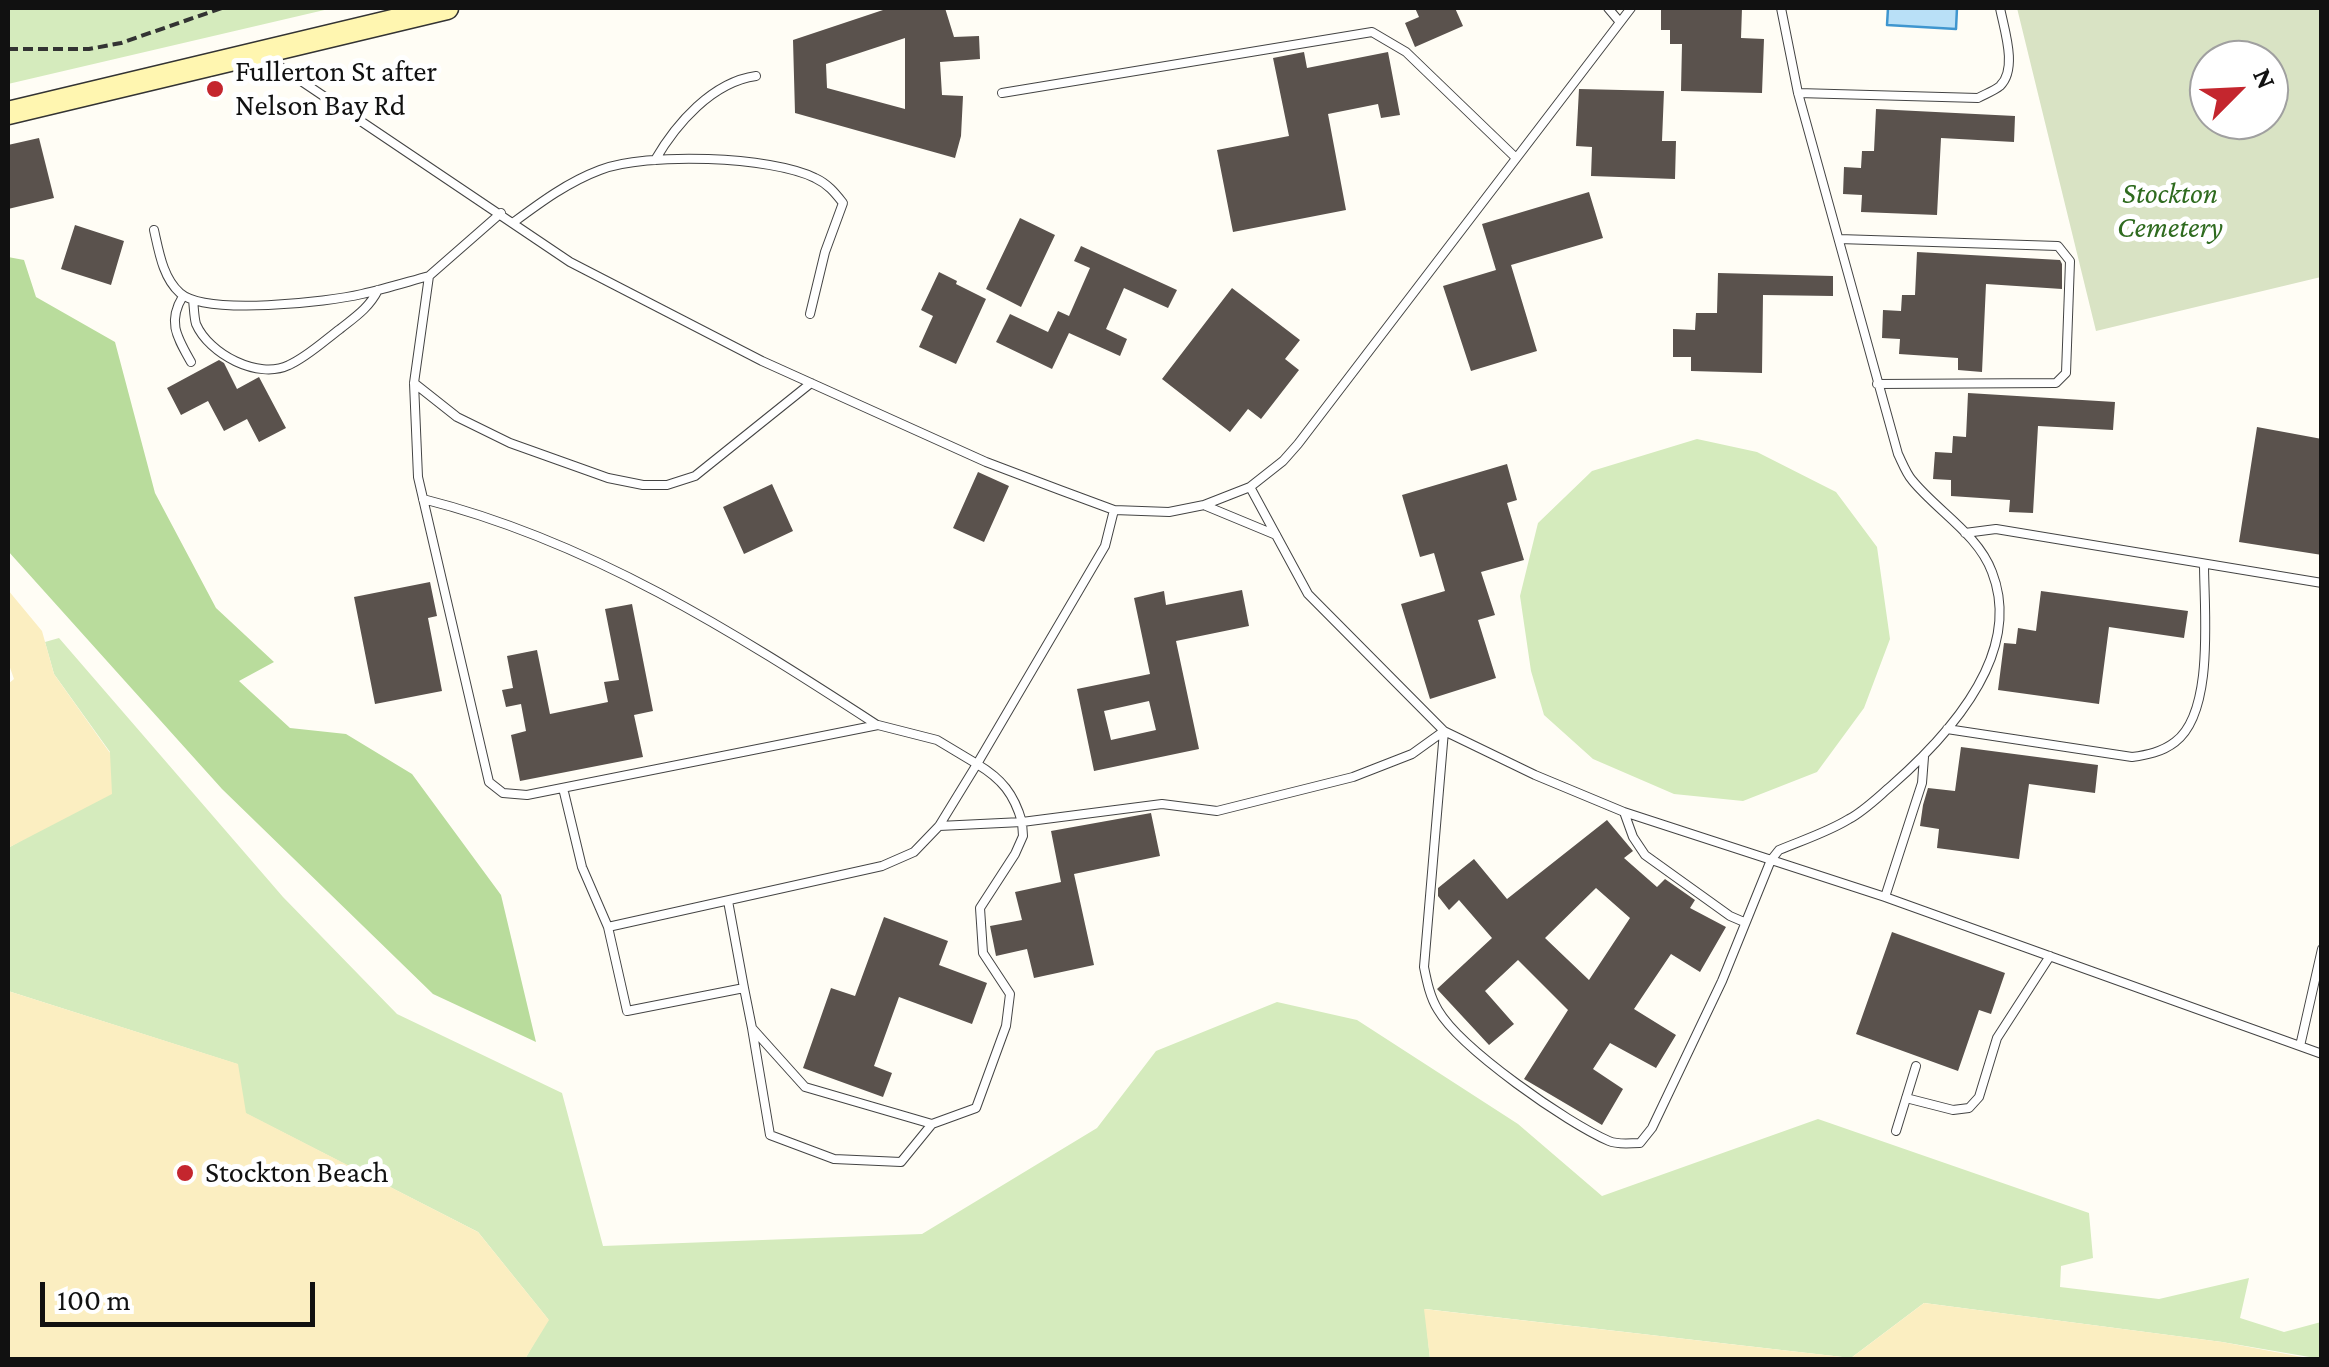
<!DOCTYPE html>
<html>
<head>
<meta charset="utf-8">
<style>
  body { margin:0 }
  #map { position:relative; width:2329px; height:1367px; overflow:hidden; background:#fffdf5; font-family:"Crimson Pro",serif }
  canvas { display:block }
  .frame { position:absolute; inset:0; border:10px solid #111; pointer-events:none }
  .north { position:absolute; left:2189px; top:40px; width:100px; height:100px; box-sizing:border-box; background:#fff; border:2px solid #a0a0a0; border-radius:50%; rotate:66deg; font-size:28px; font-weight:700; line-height:40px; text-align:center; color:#111 }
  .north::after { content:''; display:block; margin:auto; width:35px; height:45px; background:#c4262e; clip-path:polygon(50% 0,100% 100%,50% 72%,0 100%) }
  .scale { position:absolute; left:40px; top:1282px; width:275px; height:45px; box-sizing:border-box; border:5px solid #111; border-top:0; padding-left:12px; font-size:30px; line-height:35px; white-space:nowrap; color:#111; -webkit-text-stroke:8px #fff; paint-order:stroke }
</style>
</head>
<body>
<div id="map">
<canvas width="2329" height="1367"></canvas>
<div class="frame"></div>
<div class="north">N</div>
<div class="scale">100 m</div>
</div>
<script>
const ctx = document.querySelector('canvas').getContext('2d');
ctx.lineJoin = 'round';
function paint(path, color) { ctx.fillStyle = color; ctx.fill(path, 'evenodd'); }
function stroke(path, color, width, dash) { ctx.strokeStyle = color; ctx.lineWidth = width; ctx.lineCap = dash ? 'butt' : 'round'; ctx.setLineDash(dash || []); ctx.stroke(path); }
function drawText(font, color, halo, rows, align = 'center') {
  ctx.font = font + ' "Crimson Pro",serif'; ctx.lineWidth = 10; ctx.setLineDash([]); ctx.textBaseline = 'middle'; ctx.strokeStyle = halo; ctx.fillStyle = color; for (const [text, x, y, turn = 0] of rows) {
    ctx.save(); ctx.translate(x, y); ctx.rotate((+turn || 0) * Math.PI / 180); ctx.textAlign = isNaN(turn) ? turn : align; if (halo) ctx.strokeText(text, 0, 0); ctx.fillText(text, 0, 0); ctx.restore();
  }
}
paint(new Path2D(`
  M 8,8 L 333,8 L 8,84 Z
  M 1697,439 L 1757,452 L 1836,492 L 1877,547 L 1890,639 L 1864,708 L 1817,772 L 1743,801 L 1674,794 L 1593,759 L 1544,715 L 1531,671 L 1520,596 L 1538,523 L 1592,471 Z
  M 59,638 L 283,897 L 397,1014 L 562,1093 L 603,1246 L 922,1234 L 1097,1128 L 1156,1051 L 1277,1002 L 1357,1020 L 1518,1124 L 1602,1196 L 1818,1119 L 2089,1213 L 2093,1258 L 2061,1266 L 2060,1287 L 2159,1299 L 2249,1278 L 2240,1318 L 2284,1332 L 2321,1322 L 2321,1359 L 2222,1342 L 1924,1303 L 1851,1358 L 1425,1309 L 1430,1359 L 525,1359 L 548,1319 L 478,1232 L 245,1113 L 237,1064 L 8,991 L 8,848 L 45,827 L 110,752 L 54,674 L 45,642 Z`), '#d5ebbd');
paint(new Path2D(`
  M 8,257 L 24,260 L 36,297 L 115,342 L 155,493 L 216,608 L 274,662 L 239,681 L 290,728 L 346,734 L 412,774 L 501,895 L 536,1042 L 433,994 L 222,789 L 8,551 Z`), '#b9dc9c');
paint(new Path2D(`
  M 8,590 L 42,631 L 54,674 L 110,753 L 112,794 L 8,848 L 8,684 L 14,679 L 8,662 Z
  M 8,991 L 238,1064 L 246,1113 L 478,1232 L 549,1320 L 525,1359 L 8,1359 Z
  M 1924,1303 L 2222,1342 L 2313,1359 L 1430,1359 L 1424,1309 L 1851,1358 Z`), '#fbeec1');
paint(new Path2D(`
  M 2017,8 L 2321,8 L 2321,277 L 2096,331 ZM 2209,60 L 2269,60 L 2269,120 L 2209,120 Z`), '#d9e3c4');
const water = new Path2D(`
  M 1888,8 L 1957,8 L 1956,29 L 1887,25 Z`);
paint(water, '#b9e0f7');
stroke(water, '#3f96cf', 2.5);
paint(new Path2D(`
  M 889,8 L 945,8 L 954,37 L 979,36 L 980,59 L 940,62 L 942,95 L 963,96 L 961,136 L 955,158 L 795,113 L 793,40 ZM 905,38 L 905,109 L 827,88 L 826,64 Z
  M 1415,8 L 1455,8 L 1463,26 L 1415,47 L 1405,23 L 1419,17 Z
  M 1661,8 L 1742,8 L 1741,38 L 1764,39 L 1762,93 L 1681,91 L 1682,44 L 1670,44 L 1670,30 L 1661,30 Z
  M 1304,52 L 1307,68 L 1388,52 L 1400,115 L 1381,118 L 1378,104 L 1328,114 L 1346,210 L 1233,232 L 1217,150 L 1289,136 L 1273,58 Z
  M 1579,89 L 1664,91 L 1662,141 L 1676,141 L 1675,179 L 1591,176 L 1592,147 L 1576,146 Z
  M 1876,109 L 2015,116 L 2014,142 L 1941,138 L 1937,215 L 1861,212 L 1862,195 L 1843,194 L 1844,167 L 1861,168 L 1862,151 L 1874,151 Z
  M 39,138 L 54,198 L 8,209 L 8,145 Z
  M 1589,192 L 1603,238 L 1511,265 L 1537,351 L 1471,371 L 1443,286 L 1496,270 L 1482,224 Z
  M 1020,218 L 1055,235 L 1021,307 L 986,289 Z
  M 75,225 L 124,241 L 111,285 L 61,269 Z
  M 1081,246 L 1177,290 L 1168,308 L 1124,288 L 1106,329 L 1127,339 L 1120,356 L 1069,333 L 1052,369 L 996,342 L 1010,314 L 1048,332 L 1058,311 L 1069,316 L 1090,268 L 1074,261 Z
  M 1917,252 L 2060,260 L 2062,264 L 2062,289 L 1986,284 L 1982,372 L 1958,370 L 1958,358 L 1899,354 L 1900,339 L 1882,338 L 1883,310 L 1901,311 L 1902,295 L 1915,295 Z
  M 939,272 L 957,281 L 956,284 L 986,299 L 956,364 L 919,347 L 933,316 L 921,310 Z
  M 1718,273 L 1833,276 L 1833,296 L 1763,295 L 1762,373 L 1691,371 L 1691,357 L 1673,357 L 1673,329 L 1695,330 L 1696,313 L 1717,313 Z
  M 1232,288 L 1300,340 L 1285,359 L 1299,370 L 1261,419 L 1248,409 L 1230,432 L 1162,379 Z
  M 219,360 L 224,363 L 237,389 L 259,377 L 286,428 L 259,442 L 247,419 L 224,431 L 208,401 L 181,415 L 167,388 Z
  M 1968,393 L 2115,402 L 2113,430 L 2038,426 L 2033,513 L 2009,512 L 2010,500 L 1951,496 L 1951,480 L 1933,479 L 1935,452 L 1952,453 L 1953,436 L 1966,437 Z
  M 2257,427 L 2322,439 L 2322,555 L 2239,542 Z
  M 1507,464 L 1517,500 L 1507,503 L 1524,560 L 1481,572 L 1495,615 L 1478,620 L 1496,678 L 1430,699 L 1401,604 L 1445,591 L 1434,553 L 1420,557 L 1402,495 Z
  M 978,472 L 1009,486 L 984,542 L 953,528 Z
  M 772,484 L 793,531 L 744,554 L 723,507 Z
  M 430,582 L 437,616 L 428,618 L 442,691 L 375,704 L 354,597 Z
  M 1242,590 L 1249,626 L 1176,641 L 1199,749 L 1094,771 L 1077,689 L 1150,674 L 1134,598 L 1164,591 L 1166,605 ZM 1149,701 L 1156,730 L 1111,740 L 1104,711 Z
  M 2041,591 L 2188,611 L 2184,638 L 2109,627 L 2099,704 L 1998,690 L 2004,643 L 2016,644 L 2018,628 L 2036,631 Z
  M 632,604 L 653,711 L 634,715 L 643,757 L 520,781 L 511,735 L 526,731 L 521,704 L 506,707 L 502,690 L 513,688 L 507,656 L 537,650 L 550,714 L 608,702 L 604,682 L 619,680 L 605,609 Z
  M 1961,747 L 2098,765 L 2095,793 L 2029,784 L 2019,859 L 1937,848 L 1939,829 L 1920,826 L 1923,805 L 1928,788 L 1955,791 Z
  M 1151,813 L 1160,856 L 1074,874 L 1094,965 L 1034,978 L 1027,949 L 996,956 L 990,926 L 1022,920 L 1015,892 L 1061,882 L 1051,831 Z
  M 1607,820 L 1633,851 L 1624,858 L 1657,887 L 1665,879 L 1695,900 L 1690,908 L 1726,927 L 1700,972 L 1671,954 L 1634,1009 L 1676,1035 L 1656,1068 L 1610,1043 L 1593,1069 L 1623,1089 L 1602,1125 L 1524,1079 L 1568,1010 L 1518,960 L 1485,991 L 1514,1024 L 1489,1045 L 1437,989 L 1492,938 L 1459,900 L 1449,910 L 1438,896 L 1438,888 L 1474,859 L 1507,899 ZM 1596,888 L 1630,918 L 1589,980 L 1545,938 Z
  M 884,917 L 948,941 L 939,965 L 987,983 L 972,1024 L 899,997 L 874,1066 L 892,1073 L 883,1097 L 803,1068 L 831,988 L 855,996 Z
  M 1892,932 L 2005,973 L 1991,1014 L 1979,1010 L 1958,1071 L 1856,1034 Z`), '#5a524d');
const service = new Path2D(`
  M 1608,8 L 1619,21
  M 267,58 L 570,262 L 762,361 L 986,462 L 1060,490 L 1114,510 L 1169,512 L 1204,505 L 1250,487 L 1283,461 L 1298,444 L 1631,8
  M 1002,93 L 1372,32 L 1406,52 L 1515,157
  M 1798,93 L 1978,98 C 1985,94 1994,91 2000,86 C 2018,69 2004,29 2000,8
  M 655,160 C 676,124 712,82 756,76
  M 501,213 L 429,276 L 414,383 L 418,477 L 489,782 L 503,793 L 527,795 L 878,725 L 937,740 L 977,764 L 939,826 L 914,852 L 882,866 L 608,927 L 582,867 L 563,788
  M 514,222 C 541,202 568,182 600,170 C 646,152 771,156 815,178 C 828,184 835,193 843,203 L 825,252 L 810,314
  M 154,230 C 159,252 163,278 180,293 C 206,316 328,302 362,294 C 385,289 407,282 429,276
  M 1839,239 L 2058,246 L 2070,261 L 2066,373 L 2056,383 L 1877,384
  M 183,296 C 167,322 177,337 191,362
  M 193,300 C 194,307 194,317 196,324 C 209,354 258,380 289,365 C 307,357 324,341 340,329 C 355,317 369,308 378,290
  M 414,383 L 457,417 L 510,443 L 608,478 L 643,485 L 667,485 L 695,476 L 811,383
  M 1250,487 L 1308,594 L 1444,731 L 1535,775 L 1624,812 L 1885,897 L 2322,1054
  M 423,499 C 590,541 734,632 877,725
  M 1206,506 L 1276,535
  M 1114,510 L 1105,546 L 977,764 C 1002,779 1014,794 1022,822 L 1162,804 L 1217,811 L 1353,777 L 1412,754 L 1444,731
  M 1965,533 L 1996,529 L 2322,583
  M 1947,729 L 2132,757 C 2147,755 2162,752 2175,742 C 2215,712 2204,610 2204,564
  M 1444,731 L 1424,967 C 1427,982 1430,997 1438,1010 C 1461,1049 1567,1123 1609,1141 C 1618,1145 1630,1143 1640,1143 L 1652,1128 L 1722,981 L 1771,860 L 1779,850 C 1803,840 1828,832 1849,819 C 1864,811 1878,797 1891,786 C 1948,736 2024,654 1992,572 C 1978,534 1937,511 1912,480 C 1906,473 1902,462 1898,454 L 1798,93 L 1781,8
  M 1624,812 L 1633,837 L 1645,855 L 1730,916 L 1744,922
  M 1885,897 L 1922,783 L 1924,757
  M 728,901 L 744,988
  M 608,927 L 627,1011 L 744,988 L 752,1028 L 805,1087 L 932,1124
  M 752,1028 L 770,1135 L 834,1159 L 901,1162 L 932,1124 L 976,1108 L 1006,1026 L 1010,994 L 983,953 L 980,908 L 1015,854 L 1023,836 L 1022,822 L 939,826
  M 2300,1046 L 2322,949
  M 1906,1098 L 1953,1110 L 1969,1108 L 1979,1097 L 1997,1038 L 2050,956
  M 1896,1131 L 1916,1066`);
const secondary = new Path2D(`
  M 8,113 L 447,8`);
stroke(service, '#444', 10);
stroke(secondary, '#333', 25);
stroke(new Path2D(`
  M 8,49 L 89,49 L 121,43 L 222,8`), '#333', 4, [10, 5]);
stroke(service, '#fff', 8);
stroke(secondary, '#fff6b0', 22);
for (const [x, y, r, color] of [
  [215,89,10,"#c4262e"],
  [185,1173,10,"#c4262e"]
]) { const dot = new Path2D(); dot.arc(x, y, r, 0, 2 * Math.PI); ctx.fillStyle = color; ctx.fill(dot); stroke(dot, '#fff', 4); }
drawText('30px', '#111', '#fff', [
  ["Fullerton St after",235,72],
  ["Nelson Bay Rd",235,106],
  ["Stockton Beach",205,1173]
], 'left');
drawText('italic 30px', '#2f6b1f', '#fff', [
  ["Stockton",2170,194],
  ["Cemetery",2170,228]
]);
</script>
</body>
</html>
